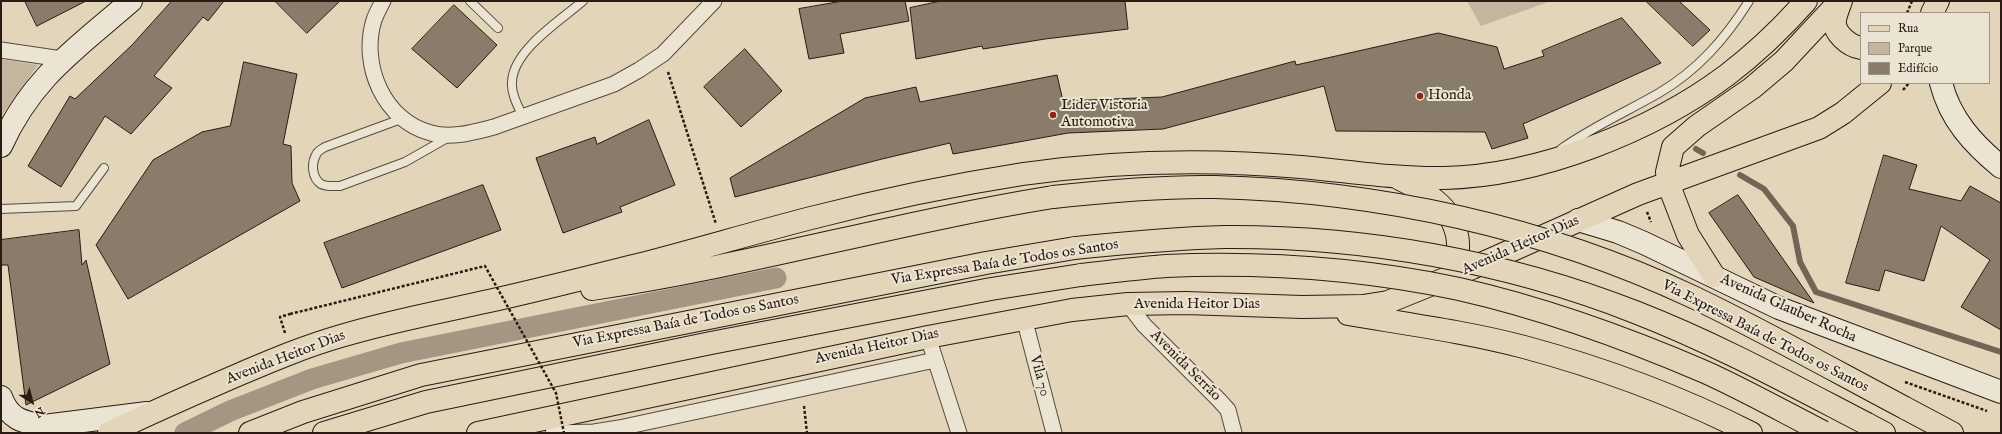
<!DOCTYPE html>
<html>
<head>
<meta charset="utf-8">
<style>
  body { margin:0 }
  #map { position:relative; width:2002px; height:434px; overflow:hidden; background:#e2d5ba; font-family:"IM FELL English",serif }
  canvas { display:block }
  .frame { position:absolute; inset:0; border:2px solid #2a1b14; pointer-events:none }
  .legend { position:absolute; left:1860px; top:12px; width:130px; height:72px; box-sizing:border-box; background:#ece4d2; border:1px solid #9e9486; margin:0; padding:5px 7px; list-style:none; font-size:12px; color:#2a1b14 }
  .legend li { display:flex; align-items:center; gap:8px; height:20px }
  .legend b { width:20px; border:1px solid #9e9486 }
  .north { position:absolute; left:12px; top:382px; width:40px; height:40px; -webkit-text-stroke:3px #ece4d2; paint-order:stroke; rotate:144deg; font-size:11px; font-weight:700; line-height:16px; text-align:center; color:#2a1b14 }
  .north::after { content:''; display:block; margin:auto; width:14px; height:18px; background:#2a1b14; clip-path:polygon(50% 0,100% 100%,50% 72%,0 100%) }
</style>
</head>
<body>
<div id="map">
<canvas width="2002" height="434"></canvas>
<div class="frame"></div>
<ul class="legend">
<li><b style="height:5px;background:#e2d5ba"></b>Rua</li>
<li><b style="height:11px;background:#c3b59e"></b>Parque</li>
<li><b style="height:11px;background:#8a7c6a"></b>Edifício</li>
</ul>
<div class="north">N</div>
</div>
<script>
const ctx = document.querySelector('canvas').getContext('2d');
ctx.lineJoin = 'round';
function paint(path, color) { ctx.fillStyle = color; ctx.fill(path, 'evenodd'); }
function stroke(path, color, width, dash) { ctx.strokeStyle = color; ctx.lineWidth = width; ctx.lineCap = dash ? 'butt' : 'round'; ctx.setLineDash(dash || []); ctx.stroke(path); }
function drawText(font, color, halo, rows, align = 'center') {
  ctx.font = font + ' "IM FELL English",serif'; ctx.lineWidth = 4; ctx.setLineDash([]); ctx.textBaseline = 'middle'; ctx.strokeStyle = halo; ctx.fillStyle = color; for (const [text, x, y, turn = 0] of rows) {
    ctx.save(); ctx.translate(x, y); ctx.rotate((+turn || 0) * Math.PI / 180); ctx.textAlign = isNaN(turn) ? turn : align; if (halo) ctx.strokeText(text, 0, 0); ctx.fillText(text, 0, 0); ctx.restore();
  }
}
paint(new Path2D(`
  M 1467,1 L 1551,1 L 1481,26 Z
  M 1,59 L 38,65 L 2,115 L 1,115 Z`), '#c3b59e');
stroke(new Path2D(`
  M 1696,149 L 1703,153
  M 1740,175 L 1764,189 L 1793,226 L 1800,262 L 1816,292 L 2001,352`), '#736556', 6);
stroke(new Path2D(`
  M 185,433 L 230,411 L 312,379 L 401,353 L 776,278`), '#a39682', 21);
const building = new Path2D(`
  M 25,1 L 86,1 L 37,26 Z
  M 172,1 L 224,1 L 208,21 L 203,17 L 154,76 L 172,88 L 131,134 L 105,116 L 61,187 L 28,166 L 70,96 L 75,99 L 132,45 Z
  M 275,1 L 340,1 L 307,33 Z
  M 843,1 L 905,1 L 909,21 L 840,34 L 844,53 L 809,59 L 799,9 Z
  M 941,1 L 1125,1 L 1128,29 L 1045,39 L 983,49 L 982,46 L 916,59 L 910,8 Z
  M 1646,1 L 1679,1 L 1710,30 L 1693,46 Z
  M 454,5 L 497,45 L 457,88 L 412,49 Z
  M 1622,18 L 1661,63 L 1606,88 L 1523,124 L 1528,138 L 1492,149 L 1485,132 L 1336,131 L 1324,86 L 1163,129 L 1068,133 L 953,154 L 950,143 L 882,159 L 735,197 L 730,178 L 865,98 L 916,87 L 920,102 L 1057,75 L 1063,101 L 1162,97 L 1295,61 L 1296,65 L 1438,33 L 1497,47 L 1504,69 L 1544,56 L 1542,51 Z
  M 745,49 L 782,91 L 741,127 L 704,87 Z
  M 244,62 L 297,74 L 283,144 L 291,146 L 292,183 L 300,201 L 128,299 L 96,245 L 153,160 L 202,132 L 230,126 Z
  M 649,120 L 675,185 L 620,207 L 622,212 L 563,233 L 536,158 L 595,137 L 597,144 Z
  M 1884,155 L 1917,165 L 1909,189 L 1961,201 L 1970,186 L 2001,203 L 2001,330 L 1961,307 L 1990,260 L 1941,226 L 1924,281 L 1885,270 L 1879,291 L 1846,283 Z
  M 483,185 L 501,230 L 342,288 L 324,243 Z
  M 1738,195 L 1814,303 L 1754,277 L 1709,213 Z
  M 79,230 L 82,265 L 86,260 L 110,364 L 26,405 L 8,265 L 1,265 L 1,240 Z`);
paint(building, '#8a7c6a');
stroke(building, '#2a1b14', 1);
const lane = new Path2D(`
  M 470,1 L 498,28
  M 523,117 C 518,106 511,94 512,82 C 513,50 561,20 583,1
  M 401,119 L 325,147 C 322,149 317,151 316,155 C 311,164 312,178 321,184 C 327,187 334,186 340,186 L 405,162 L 449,137
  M 1561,149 C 1592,127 1626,112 1659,93 C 1698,70 1725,39 1749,1
  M 1,209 L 76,206 L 104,168`);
const street = new Path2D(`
  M 383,1 C 380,7 376,14 374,20 C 360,65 384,121 431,133 C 451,139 474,132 494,127 L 614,84 L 639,70 L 663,54 L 714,1
  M 1,50 L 62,59
  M 1128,304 L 1144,325 L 1219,400 L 1228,410 L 1234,433
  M 1024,318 L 1054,433
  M 928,337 L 959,433
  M 553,433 L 594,432 L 619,428 L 935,360`);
const secondary = new Path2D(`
  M 1941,83 C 1950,119 1973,144 2001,167
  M 1,146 C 32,77 77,48 131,1
  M 1578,220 L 1618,232 L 1644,243 L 1779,308 L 2001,392
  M 1,397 C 9,419 22,422 44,426 L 147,413`);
const primary = new Path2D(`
  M 1841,1 C 1839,7 1836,13 1835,20 C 1833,33 1849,46 1861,48
  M 1932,13 L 1938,1
  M 1400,179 C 1427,192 1457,210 1458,244 C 1459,255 1453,267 1449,277
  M 1714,276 L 1688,235 L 1668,183 L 1667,172 L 1673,147 L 1697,126 L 1752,88 L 1784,61 L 1840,1
  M 592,289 C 748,266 898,222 1053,197
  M 1348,314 C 1407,324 1467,332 1524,347 C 1602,368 1680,397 1751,433
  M 1905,408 L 1952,433
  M 109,433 C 152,412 196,393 240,374 C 273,360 306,346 341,336 C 390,321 440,312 489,301 C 539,290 589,277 638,265 C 696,250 753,233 811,218 C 881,200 952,185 1023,174 C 1115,161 1208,159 1301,167 C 1348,171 1396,179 1444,178 C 1539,176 1652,131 1727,75 C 1756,53 1782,28 1806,1
  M 478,433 L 928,337 L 1072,310 L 1128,304 L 1186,303 L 1302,307 L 1363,306 L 1388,302 L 1472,268 L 1638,194 L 1819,128 L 1843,113 L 1880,83`);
const highway = new Path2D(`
  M 1867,424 L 1884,433
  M 250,433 L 303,412 L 421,375 L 986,263 L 1075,248
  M 324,433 L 426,402 L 711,343 L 991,289 L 1081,275`);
stroke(lane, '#584a3e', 10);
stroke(street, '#584a3e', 17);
stroke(secondary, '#2a1b14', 24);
stroke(primary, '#2a1b14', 24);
stroke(highway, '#2a1b14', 24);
stroke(new Path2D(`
  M 1907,13 L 1912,1
  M 668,72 L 716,224
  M 1903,90 L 1909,83
  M 1647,212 L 1651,222
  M 285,333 L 280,317 L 290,314
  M 1905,382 L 1987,411
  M 804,406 L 807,433`), '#2a1b14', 2.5, [3, 2]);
stroke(lane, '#ece4d2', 8);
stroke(street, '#ece4d2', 15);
stroke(secondary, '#ece4d2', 22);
stroke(primary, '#e2d5ba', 22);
stroke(highway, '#e2d5ba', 22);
const primaryBridge = new Path2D(`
  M 1053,197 C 1107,191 1161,186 1215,187 C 1379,191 1544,227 1693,297 C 1764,331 1835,371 1905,408`);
const highwayBridge = new Path2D(`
  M 1075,248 C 1125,243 1174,238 1224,237 C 1363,236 1505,261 1635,312 C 1715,343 1790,384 1867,424
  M 1081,275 C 1109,272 1137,268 1166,266 C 1263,262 1364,269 1459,289 C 1543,308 1626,338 1705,372 C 1745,390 1784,412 1823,432`);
stroke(primaryBridge, '#2a1b14', 24, []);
stroke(highwayBridge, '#2a1b14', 24, []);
stroke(new Path2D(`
  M 290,314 L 485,266 L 556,393 L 564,433`), '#2a1b14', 2.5, [3, 2]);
stroke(primaryBridge, '#e2d5ba', 22);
stroke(highwayBridge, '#e2d5ba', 22);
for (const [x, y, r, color] of [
  [1420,96,4,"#8f2418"],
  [1053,115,4,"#8f2418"]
]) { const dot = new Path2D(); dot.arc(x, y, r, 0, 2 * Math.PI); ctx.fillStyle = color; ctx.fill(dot); stroke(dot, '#ece4d2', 1.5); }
drawText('15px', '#2a1b14', '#ece4d2', [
  ["Honda",1428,96],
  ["Lider Vistoria",1061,106],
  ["Automotiva",1061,123]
], 'left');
drawText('15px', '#2a1b14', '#ece4d2', [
  ["Avenida Heitor Dias",1521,246,-24],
  ["Via Expressa Baía de Todos os Santos",1005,263,-9],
  ["Avenida Heitor Dias",1197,305],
  ["Avenida Glauber Rocha",1788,309,24],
  ["Via Expressa Baía de Todos os Santos",686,322,-11],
  ["Via Expressa Baía de Todos os Santos",1765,337,27],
  ["Avenida Heitor Dias",877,347,-12],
  ["Avenida Heitor Dias",286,358,-21],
  ["Avenida Serrão",1185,366,45],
  ["Vila 70",1039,376,75]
]);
</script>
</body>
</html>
